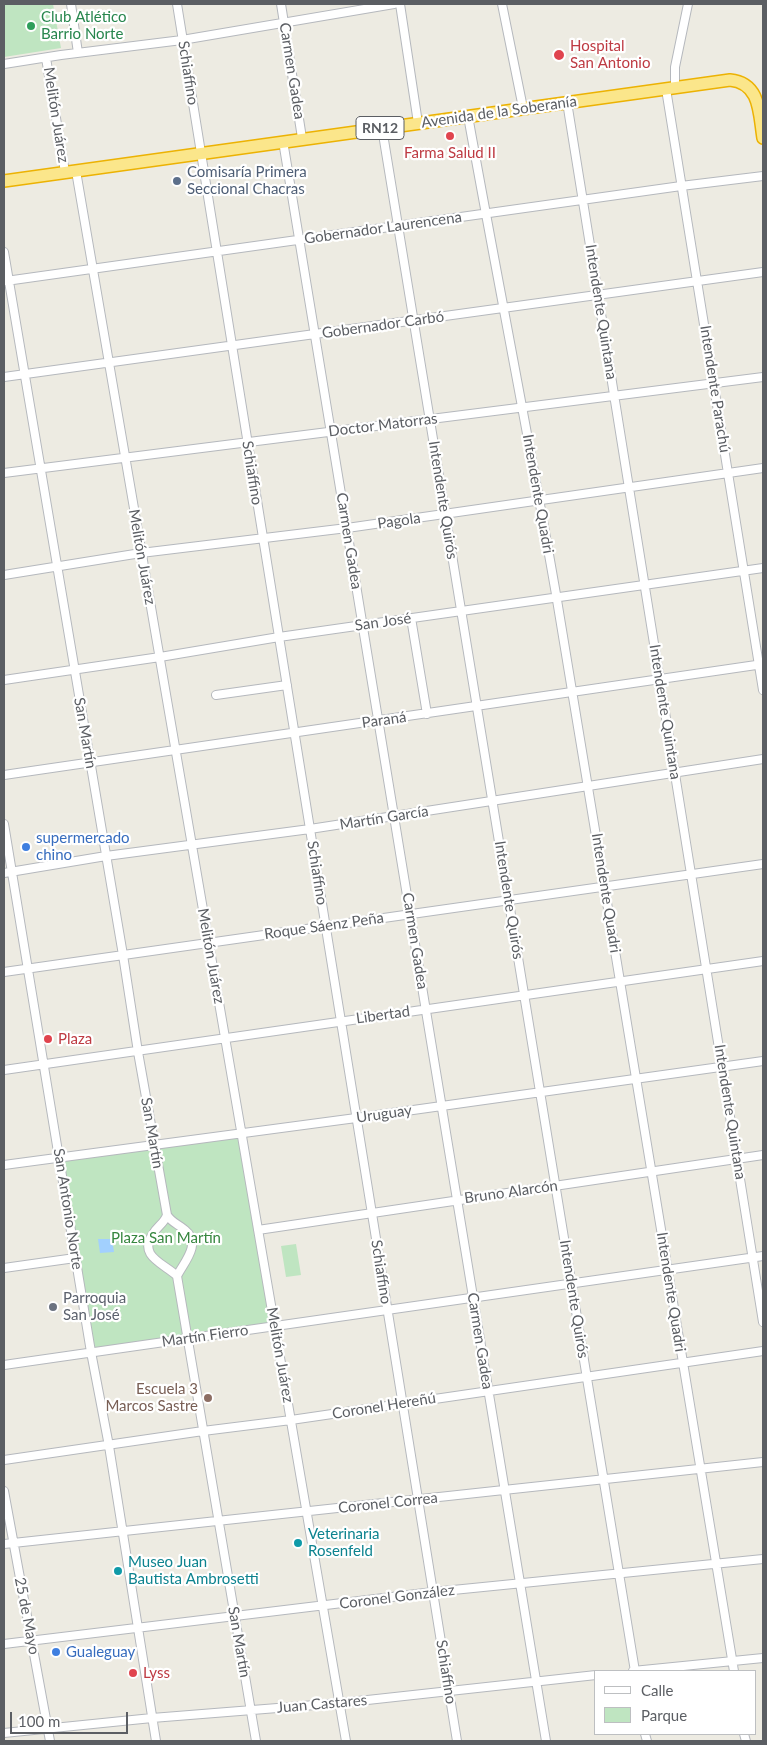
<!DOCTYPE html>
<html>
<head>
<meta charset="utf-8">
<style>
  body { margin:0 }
  #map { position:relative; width:767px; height:1745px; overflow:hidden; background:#edebe2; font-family:Lato,sans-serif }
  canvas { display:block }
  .frame { position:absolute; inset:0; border:5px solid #5b5e63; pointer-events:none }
  .legend { position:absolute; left:594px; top:1670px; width:162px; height:65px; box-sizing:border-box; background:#fff; border:1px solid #bdbfc1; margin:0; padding:6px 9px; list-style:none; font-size:15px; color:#5b5e63 }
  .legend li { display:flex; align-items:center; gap:10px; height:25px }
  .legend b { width:25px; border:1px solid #bdbfc1 }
  .scale { position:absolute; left:10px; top:1712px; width:118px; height:22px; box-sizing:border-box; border:2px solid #5b5e63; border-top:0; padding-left:6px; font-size:15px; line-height:18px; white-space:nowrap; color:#5b5e63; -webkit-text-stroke:4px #fff; paint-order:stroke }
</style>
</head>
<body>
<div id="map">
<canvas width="767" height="1745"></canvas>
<div class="frame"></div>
<ul class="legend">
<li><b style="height:6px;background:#fff"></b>Calle</li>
<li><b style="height:14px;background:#bfe5c1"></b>Parque</li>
</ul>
<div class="scale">100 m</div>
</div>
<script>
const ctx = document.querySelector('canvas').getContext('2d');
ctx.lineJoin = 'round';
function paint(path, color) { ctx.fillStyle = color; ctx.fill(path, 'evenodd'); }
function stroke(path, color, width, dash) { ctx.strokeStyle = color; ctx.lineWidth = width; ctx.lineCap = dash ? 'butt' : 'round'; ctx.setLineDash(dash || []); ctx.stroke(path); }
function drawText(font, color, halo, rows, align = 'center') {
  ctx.font = font + ' Lato,sans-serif'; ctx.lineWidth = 4.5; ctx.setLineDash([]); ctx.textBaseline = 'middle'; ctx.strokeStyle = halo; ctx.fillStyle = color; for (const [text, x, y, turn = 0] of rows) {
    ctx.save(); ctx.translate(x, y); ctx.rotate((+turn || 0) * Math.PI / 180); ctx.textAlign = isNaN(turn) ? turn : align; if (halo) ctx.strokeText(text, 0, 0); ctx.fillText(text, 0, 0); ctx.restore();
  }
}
paint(new Path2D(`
  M 4,4 L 53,4 L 61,48 L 4,57 Z
  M 242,1133 L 275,1326 L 91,1352 L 60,1157 Z
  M 296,1244 L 301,1275 L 286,1277 L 281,1246 Z`), '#bfe5c1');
paint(new Path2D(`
  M 98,1239 L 112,1239 L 114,1252 L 100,1253 Z`), '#a2d0fe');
const minor = new Path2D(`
  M 71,4 L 78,53
  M 177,4 L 457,1741
  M 281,4 L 302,138
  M 400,4 L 418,123
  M 502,4 L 523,108
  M 46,58 L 65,172
  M 4,64 L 61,55 L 182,40 L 394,4
  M 675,87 L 675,67 L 688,4
  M 666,89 L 763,690
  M 567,102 L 763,1322
  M 468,116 C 497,277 529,438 557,600 C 618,956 673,1314 734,1671
  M 382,128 L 635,1671
  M 283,141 L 546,1741
  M 76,171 L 346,1741
  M 4,252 L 123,955 L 138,1052 L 167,1215 C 164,1224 157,1226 153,1234 C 137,1256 165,1264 177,1276 L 256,1741
  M 6,281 L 681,186 L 763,176
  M 4,377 L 763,272
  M 4,473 L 763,377
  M 4,575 L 141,553 L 347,528 L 763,468
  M 411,618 L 427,714
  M 4,680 L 160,657 L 279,637 L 763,568
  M 216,695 L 287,685
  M 4,775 L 763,664
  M 4,824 L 91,1352 L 109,1446 L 156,1741
  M 4,873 L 106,856 L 310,829 L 763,759
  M 4,972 L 763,864
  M 4,1070 L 763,961
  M 4,1165 L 356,1118 L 763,1061
  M 167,1215 C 172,1223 178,1224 185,1230 C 202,1244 184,1262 177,1276
  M 258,1230 L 763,1155
  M 4,1268 L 75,1258
  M 4,1365 L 763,1256
  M 4,1460 L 203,1431 L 291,1420 L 763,1351
  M 4,1491 L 50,1741
  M 4,1544 L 763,1462
  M 4,1644 L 433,1592 L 763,1559
  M 633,1671 L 763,1658
  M 4,1733 L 152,1718 L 340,1703 L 596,1675
  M 645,1734 L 647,1741
  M 744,1734 L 746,1741`);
const highway = new Path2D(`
  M 4,181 L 730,80 C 761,83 759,114 763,138`);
stroke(minor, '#b5b8bd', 10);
stroke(highway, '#ecb203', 14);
stroke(minor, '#fff', 8);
stroke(highway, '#fbe68b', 11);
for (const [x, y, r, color] of [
  [31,26,5,"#2e9e5b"],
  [559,55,6,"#e0444e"],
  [450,136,5,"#e0444e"],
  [177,181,5,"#5c6f8a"],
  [26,847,5,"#3f7fe0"],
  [48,1039,5,"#e0444e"],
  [53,1307,5,"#6b7280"],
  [208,1398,5,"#8d6e63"],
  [298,1543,5,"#0f9aa8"],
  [118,1571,5,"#0f9aa8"],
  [56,1652,5,"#3f7fe0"],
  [133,1673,5,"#e0444e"]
]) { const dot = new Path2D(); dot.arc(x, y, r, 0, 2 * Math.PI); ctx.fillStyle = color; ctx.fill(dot); stroke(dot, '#fff', 2); }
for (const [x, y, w] of [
  [380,128,48]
]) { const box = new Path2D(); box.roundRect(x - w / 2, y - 11.5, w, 23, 4); ctx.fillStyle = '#fff'; ctx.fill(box); stroke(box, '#5b5e63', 1); }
drawText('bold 14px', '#5b5e63', null, [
  ["RN12",380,128]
]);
drawText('15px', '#27864d', '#fff', [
  ["Club Atlético",41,17],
  ["Barrio Norte",41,34]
], 'left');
drawText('15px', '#be3a42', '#fff', [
  ["Hospital",570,46],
  ["San Antonio",570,63],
  ["Farma Salud II",450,153,"center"],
  ["Plaza",58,1039],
  ["Lyss",143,1673]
], 'left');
drawText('15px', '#5b5e63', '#fff', [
  ["Carmen Gadea",292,71,81],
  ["Schiaffino",188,73,81],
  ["Avenida de la Soberanía",499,112,-8],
  ["Melitón Juárez",56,115,81],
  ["Gobernador Laurencena",383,228,-8],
  ["Intendente Quintana",601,312,81],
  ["Gobernador Carbó",383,325,-8],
  ["Intendente Parachú",715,389,81],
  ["Doctor Matorras",383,425,-7],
  ["Schiaffino",252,473,81],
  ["Intendente Quadri",538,494,80],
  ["Intendente Quirós",443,500,81],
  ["Pagola",399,521,-8],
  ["Carmen Gadea",349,541,81],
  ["Melitón Juárez",142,557,80],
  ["San José",383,622,-8],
  ["Intendente Quintana",665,712,81],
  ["Paraná",384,720,-8],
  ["San Martín",85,733,80],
  ["Martín García",384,818,-9],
  ["Schiaffino",317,873,81],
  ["Intendente Quadri",606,893,81],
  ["Intendente Quirós",509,900,81],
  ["Roque Sáenz Peña",324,926,-8],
  ["Carmen Gadea",415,941,81],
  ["Melitón Juárez",211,956,80],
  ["Libertad",383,1015,-8],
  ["Intendente Quintana",730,1112,81],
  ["Uruguay",384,1114,-8],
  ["San Martín",152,1133,80],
  ["Bruno Alarcón",511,1192,-8],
  ["San Antonio Norte",68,1209,81],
  ["Schiaffino",381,1272,81],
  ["Intendente Quadri",671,1292,81],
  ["Intendente Quirós",574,1299,81],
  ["Martín Fierro",205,1336,-8],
  ["Carmen Gadea",480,1341,81],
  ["Melitón Juárez",280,1355,80],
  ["Coronel Hereñú",384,1406,-9],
  ["Coronel Correa",388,1503,-6],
  ["Coronel González",397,1597,-7],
  ["25 de Mayo",27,1616,79],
  ["San Martín",239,1642,80],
  ["Schiaffino",446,1672,81],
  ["Juan Castares",322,1704,-5]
]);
drawText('15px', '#4e5e75', '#fff', [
  ["Comisaría Primera",187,172],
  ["Seccional Chacras",187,189]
], 'left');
drawText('15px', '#366cbe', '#fff', [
  ["supermercado",36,838],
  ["chino",36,855],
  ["Gualeguay",66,1652]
], 'left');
drawText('15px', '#36863f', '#fff', [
  ["Plaza San Martín",166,1238]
]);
drawText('15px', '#5b616d', '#fff', [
  ["Parroquia",63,1298],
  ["San José",63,1315]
], 'left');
drawText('15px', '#785e54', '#fff', [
  ["Escuela 3",198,1389],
  ["Marcos Sastre",198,1406]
], 'right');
drawText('15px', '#0d838f', '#fff', [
  ["Veterinaria",308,1534],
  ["Rosenfeld",308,1551],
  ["Museo Juan",128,1562],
  ["Bautista Ambrosetti",128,1579]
], 'left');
</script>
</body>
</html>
